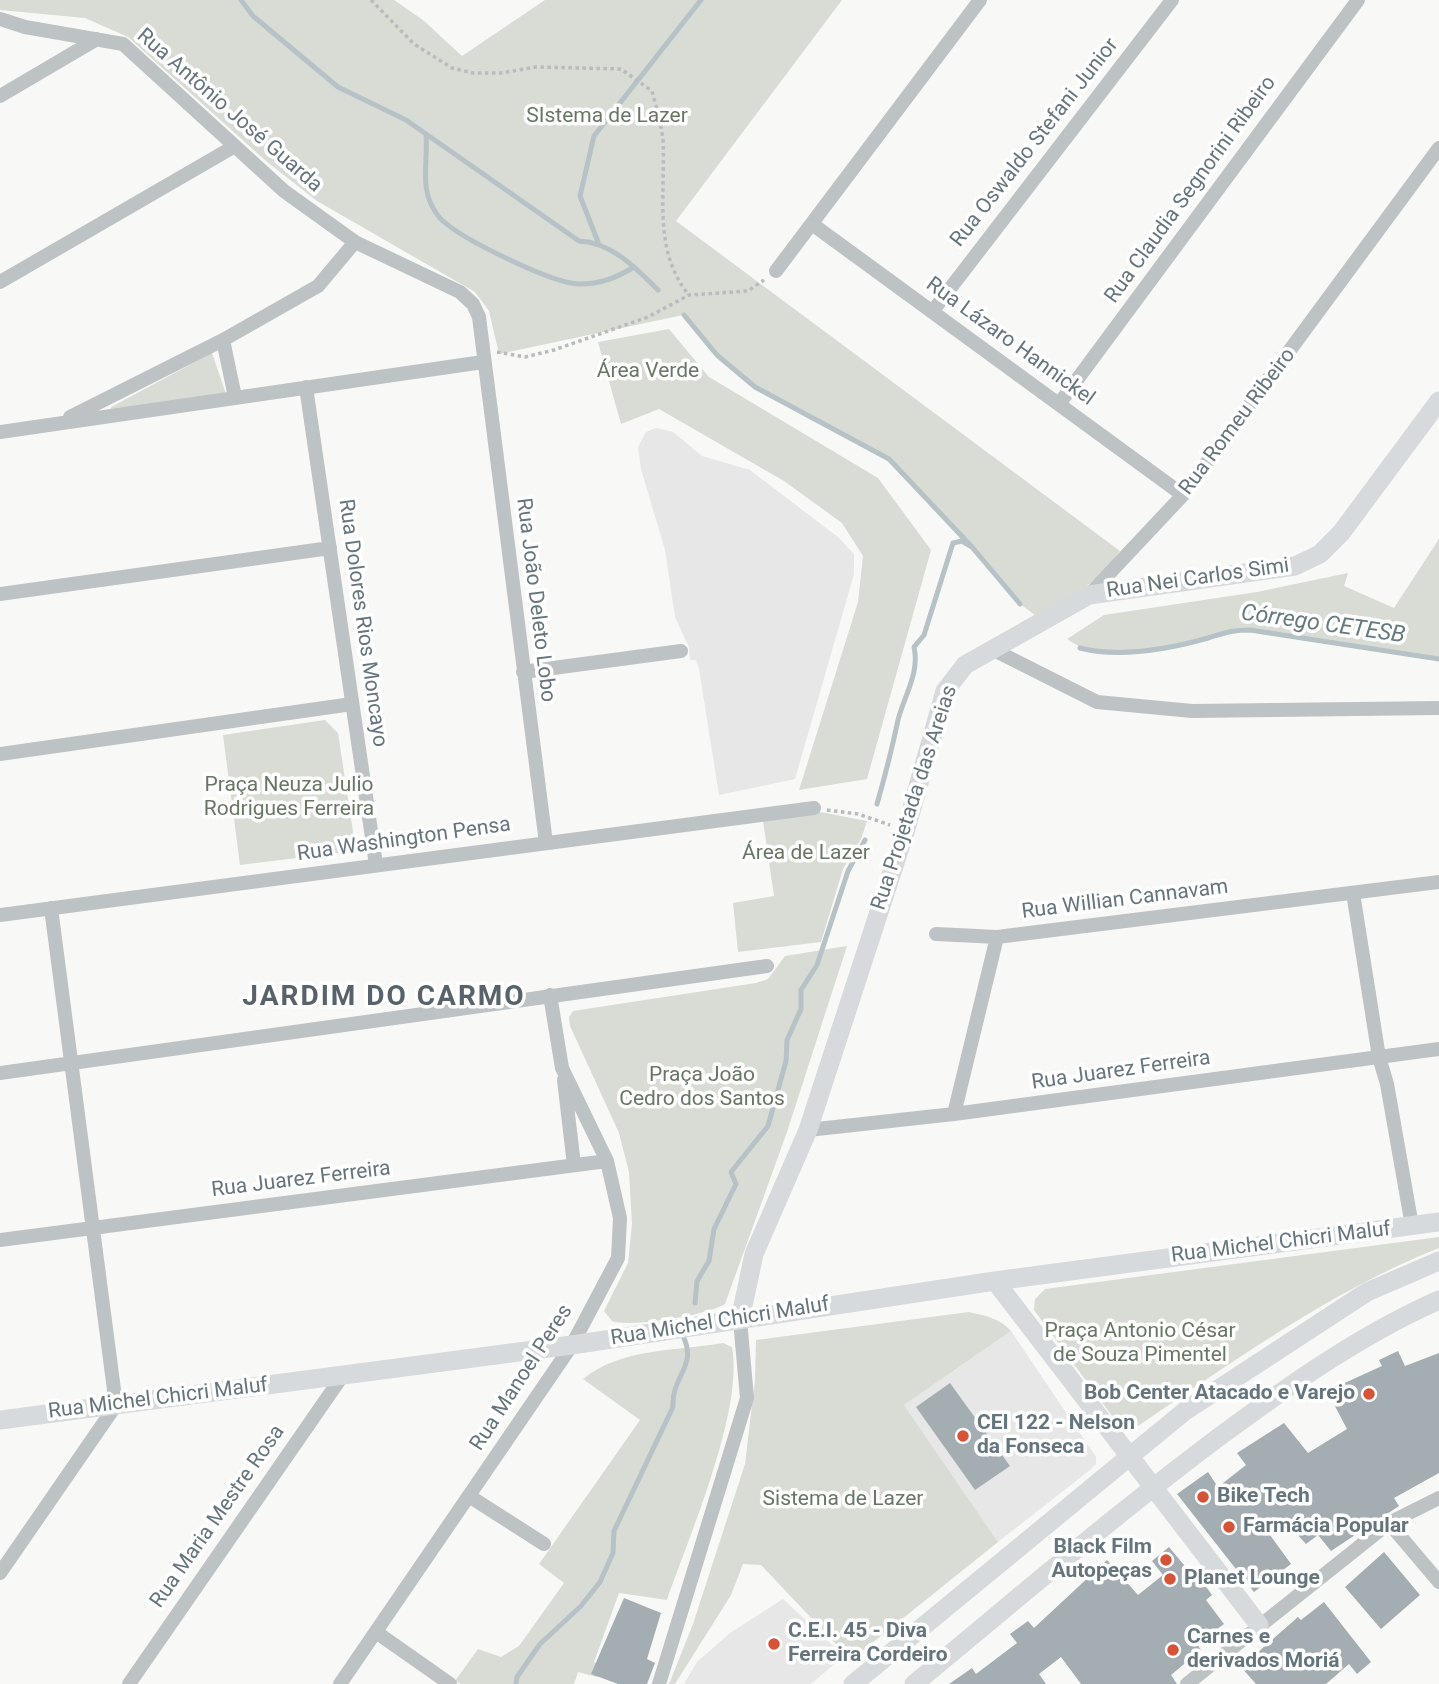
<!DOCTYPE html>
<html>
<head>
<meta charset="utf-8">
<style>
  body { margin:0 }
  canvas { display:block; background:#f8f8f6 }
</style>
</head>
<body>
<canvas width="1439" height="1684"></canvas>
<script>
const ctx = document.querySelector('canvas').getContext('2d');
ctx.lineJoin = 'round';
function paint(path, color) { ctx.fillStyle = color; ctx.fill(path, 'evenodd'); }
function stroke(path, color, width, dash) { ctx.strokeStyle = color; ctx.lineWidth = width; ctx.lineCap = dash ? 'butt' : 'round'; ctx.setLineDash(dash || []); ctx.stroke(path); }
function drawText(font, color, halo, rows, align = 'center') {
  ctx.font = font + ' Roboto,sans-serif'; ctx.lineWidth = 7; ctx.setLineDash([]); ctx.textBaseline = 'middle'; ctx.strokeStyle = halo; ctx.fillStyle = color; for (const [text, x, y, turn = 0] of rows) {
    ctx.save(); ctx.translate(x, y); ctx.rotate((+turn || 0) * Math.PI / 180); ctx.textAlign = isNaN(turn) ? turn : align; if (halo) ctx.strokeText(text, 0, 0); ctx.fillText(text, 0, 0); ctx.restore();
  }
}
paint(new Path2D(`
  M 656,428 L 673,432 L 702,456 L 750,470 L 839,538 L 854,554 L 854,574 L 795,779 L 719,795 L 699,669 L 696,660 L 690,660 L 689,647 L 675,617 L 665,550 L 641,469 L 638,447 L 646,432 Z
  M 1011,1331 L 1096,1457 L 1096,1464 L 1090,1470 L 998,1542 L 904,1405 Z
  M 783,1599 L 844,1656 L 811,1684 L 684,1684 L 697,1662 L 730,1633 Z`), '#e6e7e6');
paint(new Path2D(`
  M 0,0 L 394,0 L 423,20 L 462,56 L 545,0 L 842,0 L 676,221 L 1120,551 C 1098,582 1071,598 1039,618 L 1020,604 L 889,459 L 755,387 L 717,355 L 683,315 L 499,354 L 489,311 L 475,292 L 317,201 L 266,161 L 128,37 L 85,18 L 0,10 Z
  M 669,329 L 709,377 L 878,478 L 931,550 L 867,779 L 799,790 L 858,602 L 863,556 L 842,523 L 784,481 L 659,409 L 621,424 L 598,342 Z
  M 212,353 L 226,394 L 111,414 L 111,407 Z
  M 1439,539 L 1439,659 L 1250,630 C 1195,630 1118,676 1067,639 L 1104,615 L 1257,592 L 1348,573 L 1344,586 L 1394,608 Z
  M 325,720 L 338,733 L 353,832 C 351,843 348,848 337,853 L 240,865 L 223,735 Z
  M 820,812 L 867,821 L 861,839 L 843,869 L 821,942 L 738,952 L 733,903 L 774,896 L 763,821 Z
  M 847,946 L 787,1132 L 725,1304 C 708,1315 631,1328 612,1321 L 604,1311 L 628,1263 L 632,1224 L 629,1172 L 619,1133 L 570,1026 L 569,1017 L 573,1011 L 756,983 L 768,979 L 785,956 Z
  M 1439,1237 L 1439,1248 C 1331,1291 1234,1361 1138,1426 L 1125,1427 L 1112,1416 L 1034,1310 L 1035,1299 L 1045,1289 Z
  M 969,1312 C 986,1316 999,1318 1011,1331 L 904,1405 L 998,1542 L 851,1660 L 761,1565 L 743,1564 L 731,1595 L 675,1684 L 669,1684 L 693,1624 L 745,1464 L 755,1380 L 756,1340 Z
  M 723,1343 L 732,1347 C 744,1410 689,1537 667,1600 L 619,1593 L 594,1662 L 602,1667 L 597,1677 L 578,1672 L 574,1684 L 461,1684 L 455,1681 L 478,1649 L 501,1657 L 519,1646 L 564,1583 L 539,1564 L 640,1420 L 583,1379 C 621,1348 676,1351 723,1343 Z`), '#d8dcd5');
stroke(new Path2D(`
  M 241,0 L 253,16 L 338,87 L 406,120 L 579,241 C 611,242 636,268 658,290
  M 426,135 C 428,157 421,183 431,204 C 434,210 438,217 443,221 C 464,240 551,283 579,284 C 601,284 616,278 634,267
  M 598,242 L 580,196 L 594,136 L 701,0
  M 684,315 L 717,355 L 755,387 L 889,459 L 972,547
  M 1080,648 C 1119,658 1169,649 1208,638 C 1225,633 1231,630 1250,630 L 1439,659
  M 877,804 C 885,776 892,749 898,720 C 904,696 920,673 914,647 L 924,635 L 953,543 L 962,541 L 972,547 L 1020,604
  M 695,1303 L 697,1281 L 709,1261 L 714,1229 L 736,1184 L 731,1172 L 768,1126 L 786,1061 L 787,1040 L 801,1009 L 801,990 L 817,965 L 848,871 L 865,840
  M 516,1684 L 517,1677 L 540,1644 L 581,1606 L 600,1582 L 613,1553 L 614,1531 L 673,1407 C 671,1376 698,1367 683,1336`), '#b6c2c6', 5);
paint(new Path2D(`
  M 1398,1351 L 1405,1366 L 1439,1353 L 1439,1473 L 1394,1498 L 1399,1506 L 1331,1551 L 1318,1535 L 1306,1544 L 1286,1522 L 1270,1535 L 1291,1564 L 1254,1592 L 1177,1494 L 1208,1472 L 1218,1487 L 1246,1465 L 1237,1453 L 1284,1423 L 1308,1453 L 1347,1429 L 1327,1391 L 1382,1366 L 1379,1360 Z
  M 950,1383 L 1010,1466 L 975,1490 L 916,1407 Z
  M 1169,1547 L 1199,1583 L 1202,1581 L 1212,1595 L 1206,1600 L 1224,1624 L 1197,1644 L 1201,1650 L 1171,1675 L 1177,1684 L 1081,1684 L 1061,1657 L 1039,1674 L 1046,1684 L 949,1684 L 972,1668 L 976,1674 L 1017,1643 L 1010,1634 L 1028,1621 L 1034,1628 L 1107,1560 L 1138,1595 L 1163,1575 L 1152,1561 Z
  M 1384,1552 L 1420,1595 L 1381,1629 L 1345,1587 Z
  M 624,1598 L 661,1613 L 647,1659 L 655,1663 L 647,1684 L 618,1684 L 591,1674 Z
  M 1324,1602 L 1371,1662 L 1357,1674 L 1349,1664 L 1326,1684 L 1256,1684 L 1241,1667 L 1298,1617 L 1301,1620 Z`), '#a4adb2');
stroke(new Path2D(`
  M 371,0 L 414,44 L 452,68 L 473,73 L 501,73 L 536,67 L 621,69 L 652,91 C 656,107 661,123 663,139 C 666,193 652,250 689,295
  M 497,352 L 525,357 L 554,350 L 648,317 L 689,295 L 748,291 L 764,280
  M 827,810 L 858,814 L 890,825`), '#b8bcbe', 3.5, [3.5, 3.5]);
stroke(new Path2D(`
  M 0,19 L 25,27 L 123,44 L 284,191 L 355,242 L 460,292 L 473,304 L 479,317 L 546,843
  M 0,96 L 97,39
  M 812,224 L 1183,495
  M 776,271 L 980,0
  M 0,282 L 235,146
  M 932,312 L 1172,0
  M 223,340 L 235,397
  M 306,387 L 376,865
  M 1059,404 L 1358,0
  M 70,417 L 223,340 L 318,286 L 355,242
  M 0,432 L 483,362
  M 0,594 L 330,548
  M 1089,595 L 1183,495 L 1439,148
  M 992,649 L 1097,702 L 1192,711 L 1439,708
  M 523,672 L 681,651
  M 0,754 L 352,704
  M 1353,893 L 1379,1057 L 1387,1084 L 1412,1226
  M 0,915 L 814,808
  M 936,934 L 997,937 L 1439,882
  M 0,1073 L 767,966
  M 564,1080 L 574,1165
  M 954,1114 L 997,937
  M 808,1130 L 954,1114 L 1439,1049
  M 0,1240 L 607,1161
  M 469,1496 L 544,1544
  M 1389,1523 L 1439,1582
  M 0,1573 L 116,1405 L 51,908
  M 376,1632 L 450,1684
  M 129,1684 L 343,1375
  M 340,1684 L 572,1345 L 618,1258 L 620,1218 L 607,1161 L 562,1068 L 550,995
  M 659,1684 L 747,1398 L 740,1320
  M 1187,1684 L 1389,1523 L 1439,1498`), '#bdc2c5', 14);
stroke(new Path2D(`
  M 995,1281 L 1259,1625
  M 740,1320 L 754,1254 L 808,1130 L 906,829 L 945,691 L 965,665 L 1089,595 L 1295,566 L 1320,554 L 1341,533 L 1439,401
  M 0,1420 L 572,1345 L 995,1281 L 1439,1222
  M 853,1684 L 1185,1411 L 1367,1292 L 1439,1261
  M 914,1684 C 1016,1600 1117,1513 1223,1434 C 1291,1384 1362,1334 1439,1300`), '#d6dadd', 19);
for (const [x, y, r, color] of [
  [1369,1394,7,"#d55438"],
  [963,1436,7,"#d55438"],
  [1203,1497,7,"#d55438"],
  [1229,1527,7,"#d55438"],
  [1166,1560,7,"#d55438"],
  [1170,1579,7,"#d55438"],
  [774,1644,7,"#d55438"],
  [1173,1650,7,"#d55438"]
]) { const dot = new Path2D(); dot.arc(x, y, r, 0, 2 * Math.PI); ctx.fillStyle = color; ctx.fill(dot); stroke(dot, '#fff', 2.5); }
drawText('21px', '#65757e', '#fff', [
  ["Rua Antônio José Guarda",229,111,41],
  ["Rua Oswaldo Stefani Junior",1035,143,-52],
  ["Rua Claudia Segnorini Ribeiro",1191,190,-54],
  ["Rua Lázaro Hannickel",1010,342,36],
  ["Rua Romeu Ribeiro",1238,422,-53],
  ["Rua Nei Carlos Simi",1198,579,-8],
  ["Rua João Deleto Lobo",535,600,83],
  ["Rua Dolores Rios Moncayo",362,623,82],
  ["Rua Projetada das Areias",915,798,-72],
  ["Rua Washington Pensa",404,840,-8],
  ["Rua Willian Cannavam",1125,900,-7],
  ["Rua Juarez Ferreira",1121,1071,-8],
  ["Rua Juarez Ferreira",301,1180,-7],
  ["Rua Michel Chicri Maluf",1281,1243,-7],
  ["Rua Michel Chicri Maluf",720,1322,-9],
  ["Rua Manoel Peres",522,1378,-57],
  ["Rua Michel Chicri Maluf",158,1399,-7],
  ["Rua Maria Mestre Rosa",218,1517,-55]
]);
drawText('21px', '#687764', '#fff', [
  ["SIstema de Lazer",607,117],
  ["Área Verde",648,372],
  ["Praça Neuza Julio",289,786],
  ["Rodrigues Ferreira",289,810],
  ["Área de Lazer",806,854],
  ["Praça João",702,1076],
  ["Cedro dos Santos",702,1100],
  ["Praça Antonio César",1140,1332],
  ["de Souza Pimentel",1140,1356],
  ["Sistema de Lazer",843,1500]
]);
drawText('bold 21px', '#65757e', '#fff', [
  ["Bob Center Atacado e Varejo",1355,1394,"right"],
  ["CEI 122 - Nelson",977,1424],
  ["da Fonseca",977,1448],
  ["Bike Tech",1217,1497],
  ["Farmácia Popular",1243,1527],
  ["Black Film",1152,1548,"right"],
  ["Autopeças",1152,1572,"right"],
  ["Planet Lounge",1184,1579],
  ["C.E.I. 45 - Diva",788,1632],
  ["Ferreira Cordeiro",788,1656],
  ["Carnes e",1187,1638],
  ["derivados Moriá",1187,1662]
], 'left');
drawText('italic 23px', '#657a7f', '#fff', [
  ["Córrego CETESB",1323,625,8]
]);
ctx.letterSpacing = '2px';
drawText('bold 28px', '#57626a', '#fff', [
  ["JARDIM DO CARMO",384,998]
]);
ctx.letterSpacing = '0px';
</script>
</body>
</html>
